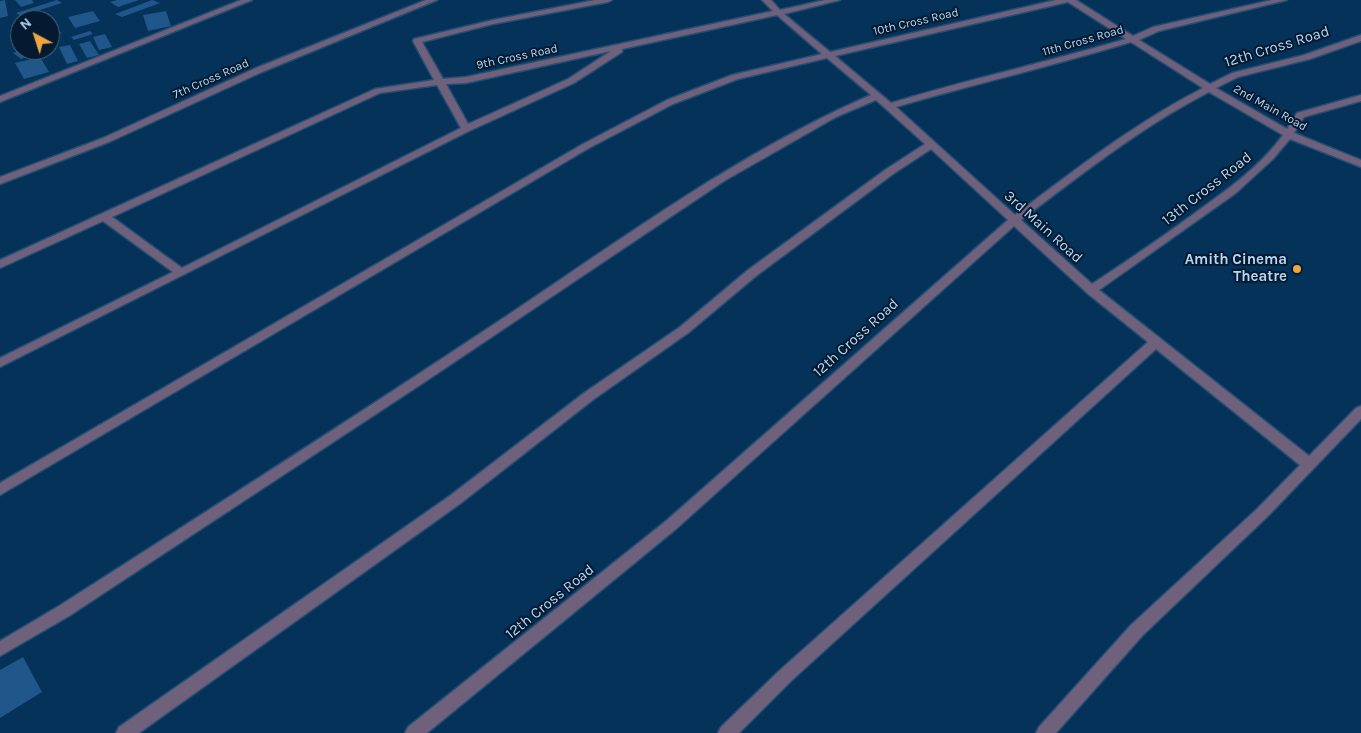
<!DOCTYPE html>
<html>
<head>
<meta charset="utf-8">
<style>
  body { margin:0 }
  #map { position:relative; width:1361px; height:733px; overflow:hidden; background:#043259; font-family:Karla,sans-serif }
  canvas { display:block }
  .north { position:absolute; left:10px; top:10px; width:50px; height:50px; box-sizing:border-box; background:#031a30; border:1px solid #4b657e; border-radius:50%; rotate:320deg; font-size:14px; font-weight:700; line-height:20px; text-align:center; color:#b8d5f3 }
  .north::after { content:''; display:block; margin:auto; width:18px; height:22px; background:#f1a540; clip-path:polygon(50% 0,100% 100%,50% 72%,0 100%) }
</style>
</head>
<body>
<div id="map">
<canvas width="1361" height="733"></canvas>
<div class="north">N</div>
</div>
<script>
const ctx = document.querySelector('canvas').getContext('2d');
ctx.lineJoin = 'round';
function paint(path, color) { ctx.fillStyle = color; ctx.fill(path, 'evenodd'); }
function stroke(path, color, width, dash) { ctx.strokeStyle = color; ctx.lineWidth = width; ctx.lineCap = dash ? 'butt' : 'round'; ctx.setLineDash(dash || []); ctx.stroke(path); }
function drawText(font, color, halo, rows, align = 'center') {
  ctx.font = font + ' Karla,sans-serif'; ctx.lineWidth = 4; ctx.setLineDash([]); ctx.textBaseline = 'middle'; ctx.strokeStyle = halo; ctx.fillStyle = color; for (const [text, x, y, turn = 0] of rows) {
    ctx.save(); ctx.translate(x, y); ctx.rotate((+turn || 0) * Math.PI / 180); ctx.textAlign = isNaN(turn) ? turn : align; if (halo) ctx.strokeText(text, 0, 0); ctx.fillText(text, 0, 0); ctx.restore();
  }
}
paint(new Path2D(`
  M 5,0 L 8,16 L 0,18 L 0,1 Z
  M 15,0 L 32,0 L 34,3 L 21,7 Z
  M 57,0 L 62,3 L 21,16 L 16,13 Z
  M 117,0 L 139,0 L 118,7 L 110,2 Z
  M 152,0 L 160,3 L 122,17 L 115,14 Z
  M 93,11 L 100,21 L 75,28 L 68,17 Z
  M 166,11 L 171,26 L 148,31 L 143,15 Z
  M 53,28 L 62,33 L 50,37 L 50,29 Z
  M 90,31 L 93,34 L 74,40 L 71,37 Z
  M 105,34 L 112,47 L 99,50 L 93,37 Z
  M 90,41 L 99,55 L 87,58 L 79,44 Z
  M 70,45 L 78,61 L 67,64 L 59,47 Z
  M 22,50 L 46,50 L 21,59 L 13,53 Z
  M 40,57 L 49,72 L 24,79 L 15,63 Z
  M 23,657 L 42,692 L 0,718 L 0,670 Z`), '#205689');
const minor = new Path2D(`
  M 241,0 L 252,0 L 0,102 L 0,96 Z
  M 426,0 L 437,0 L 262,72 L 109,142 L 0,184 L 0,177 L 103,138 L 256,68 Z
  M 595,0 L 612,0 L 608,2 L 493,24 L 422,42 L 443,79 L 466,77 L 773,11 L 762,0 L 771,0 L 780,10 L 825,0 L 840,0 L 784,14 L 830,52 L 1056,0 L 1076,0 L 1133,36 L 1153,27 L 1272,0 L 1287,0 L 1159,31 L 1139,40 L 1210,84 L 1232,73 L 1304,55 L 1361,35 L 1361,41 L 1310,59 L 1238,77 L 1216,88 L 1287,129 L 1297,113 L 1361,95 L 1361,101 L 1304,117 L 1294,133 L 1361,160 L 1361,167 L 1290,139 L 1273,159 L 1236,193 L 1099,290 L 1309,456 L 1356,408 L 1361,406 L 1361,419 L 1268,516 L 1143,635 L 1056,733 L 1036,733 L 1039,727 L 1131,625 L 1258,508 L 1300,465 L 1156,349 L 791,681 L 739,733 L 718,733 L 721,727 L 779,671 L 1148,342 L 1087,293 L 1014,226 L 676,529 L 427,733 L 405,733 L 408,727 L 666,521 L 1008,220 L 931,149 L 893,174 L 756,276 L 688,333 L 594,399 L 461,503 L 139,733 L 116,733 L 119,727 L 451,495 L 584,393 L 680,327 L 748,270 L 885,170 L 925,144 L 876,100 L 836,117 L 724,181 L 426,381 L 69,616 L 0,656 L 0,641 L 59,606 C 209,510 359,414 508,315 C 625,237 741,151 871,95 L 827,58 L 738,79 L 673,104 L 589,148 L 0,495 L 0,483 L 583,144 L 667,100 L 732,75 L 822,54 L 777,15 L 622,49 L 622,52 L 574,83 L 469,131 L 0,367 L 0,358 L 173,272 L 103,221 L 0,268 L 0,260 L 375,89 L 434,80 L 413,41 L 414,39 L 493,20 ZM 1068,2 L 1126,39 C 1048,62 969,79 891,103 L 835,56 ZM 1131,42 L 1203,88 C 1135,123 1076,169 1015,215 L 896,107 C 974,84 1053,66 1131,42 ZM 611,51 L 568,79 L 468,124 L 446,84 L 466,83 ZM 437,85 L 461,128 L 182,268 L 112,217 L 380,93 ZM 1209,92 L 1283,135 C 1260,167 1227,190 1195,213 C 1161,238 1127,261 1092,284 L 1021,220 C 1082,174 1141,127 1209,92 Z`);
stroke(minor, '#244f75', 3);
paint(minor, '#6f607c');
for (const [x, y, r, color] of [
  [1297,269,5,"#f1a540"]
]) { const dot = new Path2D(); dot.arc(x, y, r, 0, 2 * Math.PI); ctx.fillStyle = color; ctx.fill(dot); stroke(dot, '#031a30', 2); }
drawText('12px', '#b8d5f3', '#031a30', [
  ["10th Cross Road",916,22,-13],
  ["11th Cross Road",1083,41,-16],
  ["9th Cross Road",517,57,-12],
  ["7th Cross Road",211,79,-24],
  ["2nd Main Road",1270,108,29]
]);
drawText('15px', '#b8d5f3', '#031a30', [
  ["12th Cross Road",1277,47,-17],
  ["13th Cross Road",1207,189,-38],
  ["3rd Main Road",1043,227,42],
  ["12th Cross Road",856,338,-42],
  ["12th Cross Road",550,602,-39]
]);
drawText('bold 15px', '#b8d5f3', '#031a30', [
  ["Amith Cinema",1287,260],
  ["Theatre",1287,277]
], 'right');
</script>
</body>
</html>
